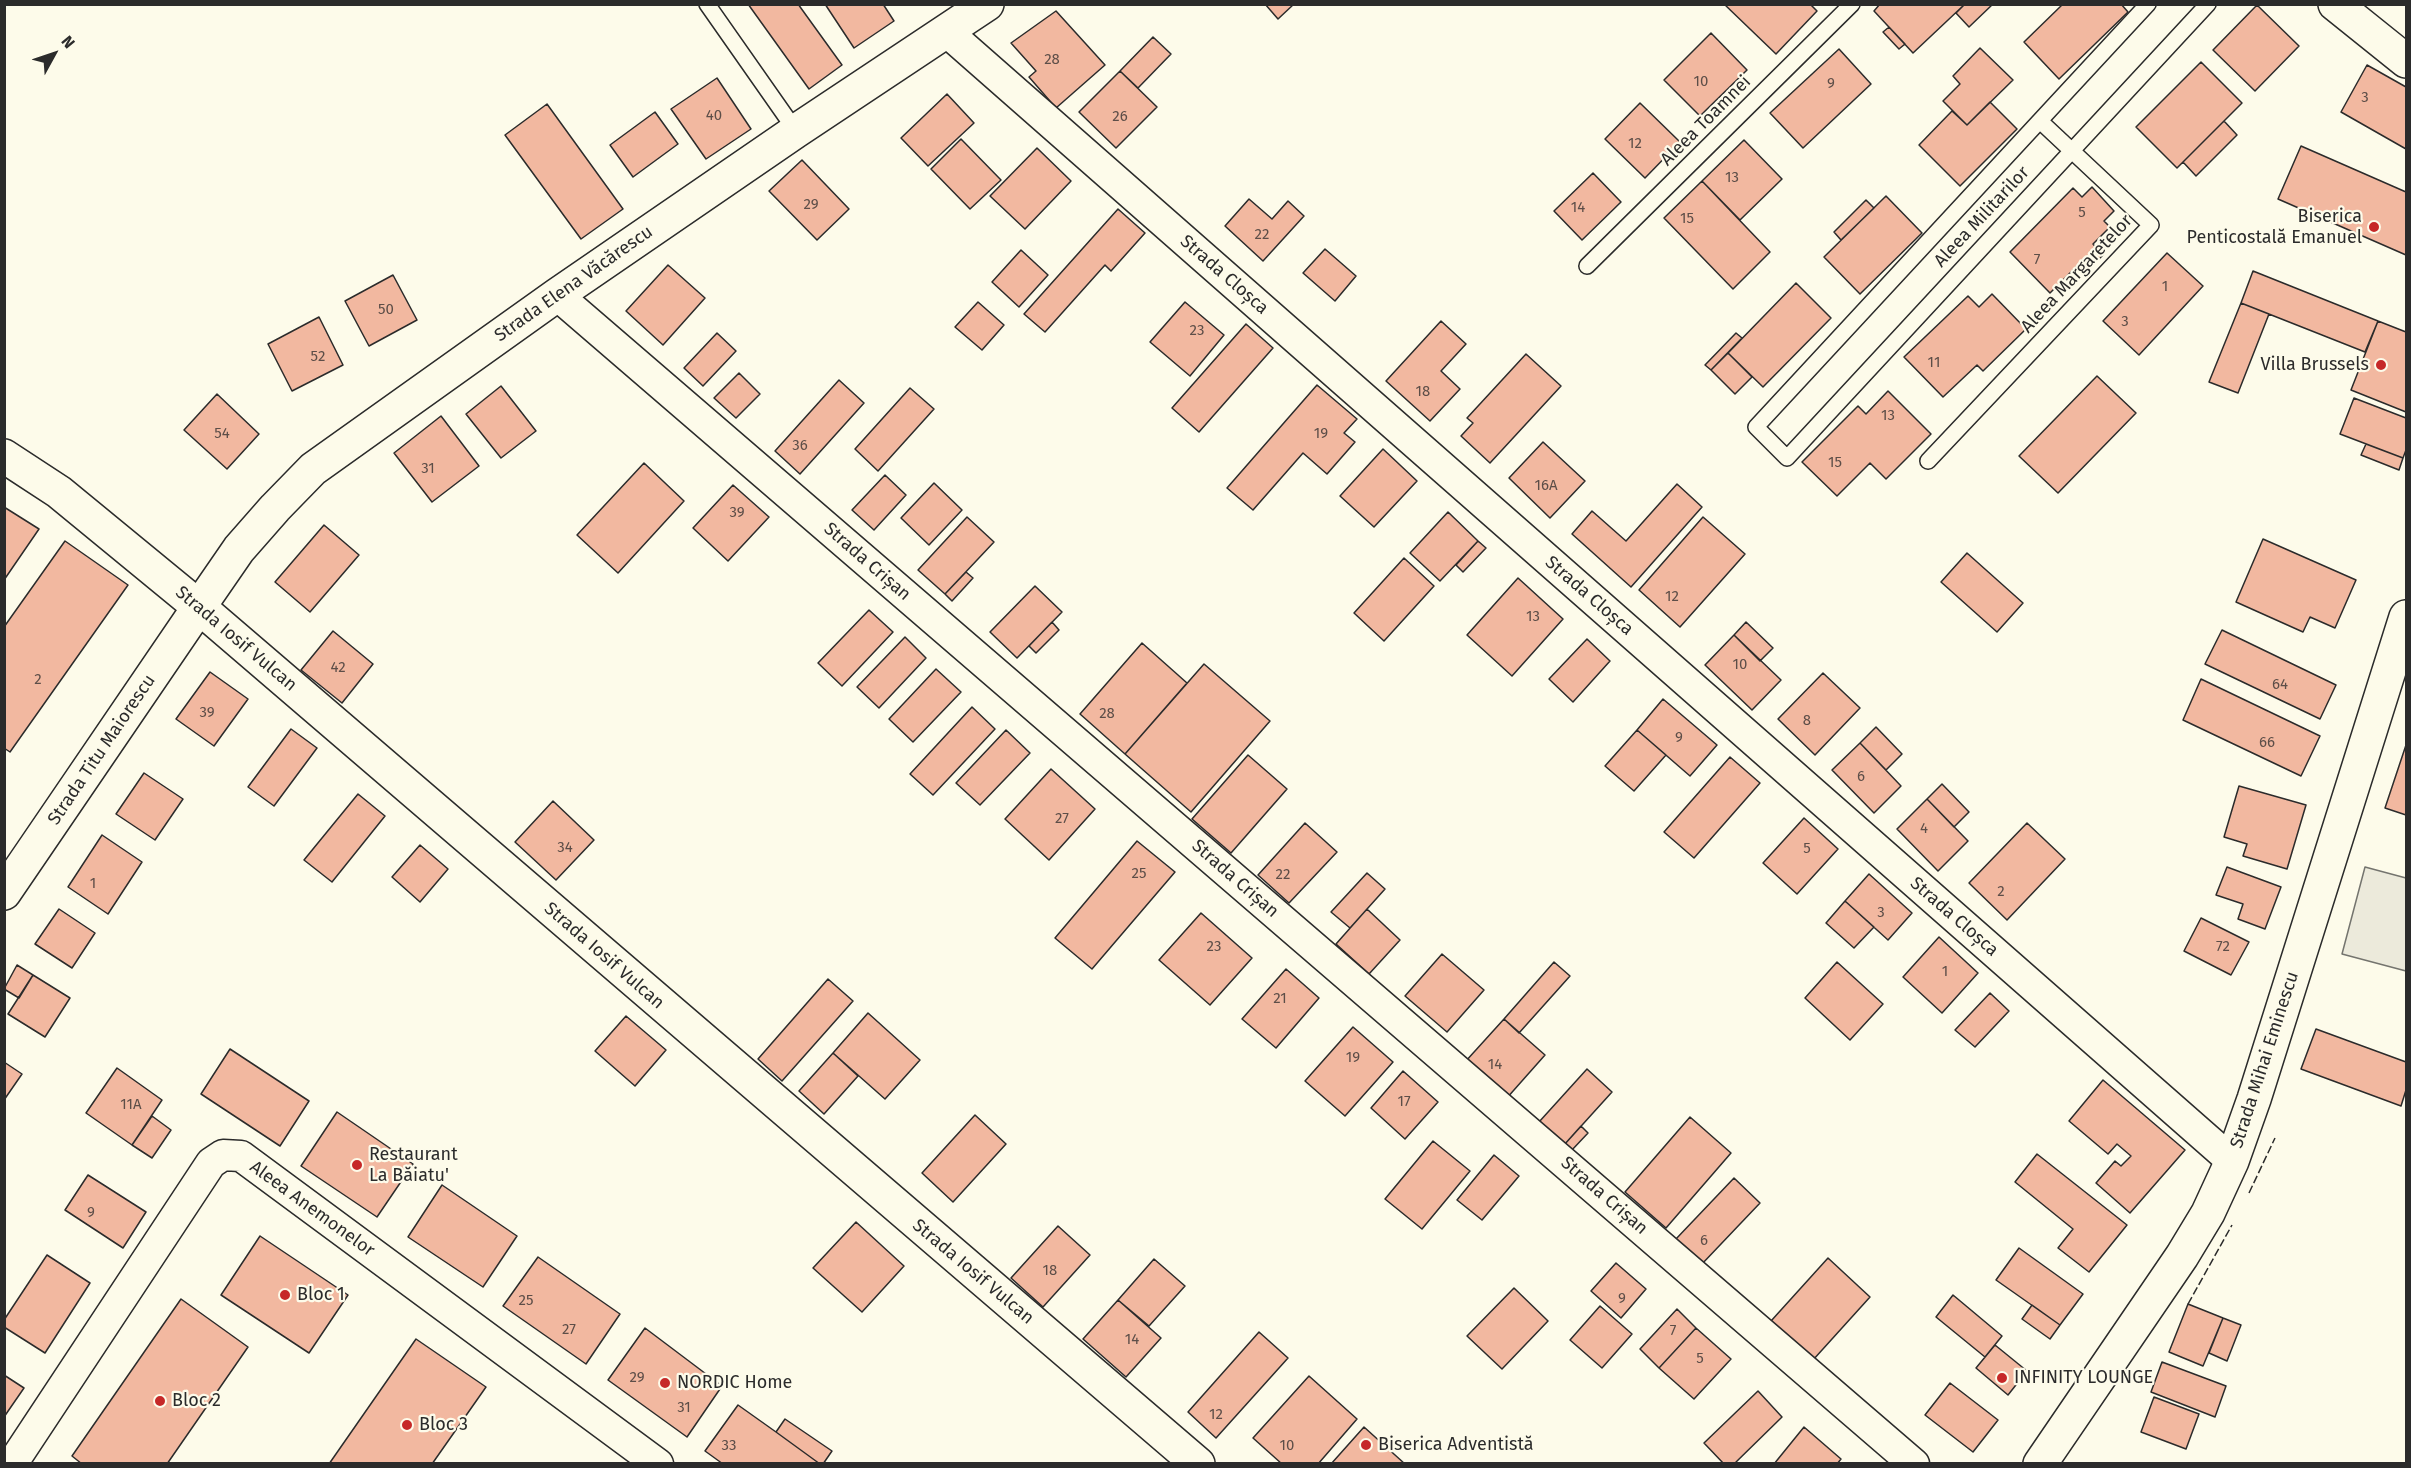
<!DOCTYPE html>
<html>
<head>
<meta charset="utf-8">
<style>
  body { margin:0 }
  #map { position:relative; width:2411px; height:1468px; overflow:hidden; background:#fdfbea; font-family:"Fira Sans",sans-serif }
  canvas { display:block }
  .frame { position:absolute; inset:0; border:6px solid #2b2b2b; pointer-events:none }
  .north { position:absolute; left:24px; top:24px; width:60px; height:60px; -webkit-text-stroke:4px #fdfbea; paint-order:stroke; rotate:50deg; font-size:16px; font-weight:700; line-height:24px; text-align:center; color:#2b2b2b }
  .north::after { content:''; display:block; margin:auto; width:21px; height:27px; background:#2b2b2b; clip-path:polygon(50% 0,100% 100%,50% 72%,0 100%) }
</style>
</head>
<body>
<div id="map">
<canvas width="2411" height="1468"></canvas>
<div class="frame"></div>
<div class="north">N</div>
</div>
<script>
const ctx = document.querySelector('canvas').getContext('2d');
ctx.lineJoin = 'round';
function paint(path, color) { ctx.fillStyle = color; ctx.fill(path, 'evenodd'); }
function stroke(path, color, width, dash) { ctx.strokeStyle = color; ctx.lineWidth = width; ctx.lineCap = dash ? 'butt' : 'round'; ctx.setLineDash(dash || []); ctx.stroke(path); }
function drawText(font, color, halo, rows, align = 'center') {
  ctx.font = font + ' "Fira Sans",sans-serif'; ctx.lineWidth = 4.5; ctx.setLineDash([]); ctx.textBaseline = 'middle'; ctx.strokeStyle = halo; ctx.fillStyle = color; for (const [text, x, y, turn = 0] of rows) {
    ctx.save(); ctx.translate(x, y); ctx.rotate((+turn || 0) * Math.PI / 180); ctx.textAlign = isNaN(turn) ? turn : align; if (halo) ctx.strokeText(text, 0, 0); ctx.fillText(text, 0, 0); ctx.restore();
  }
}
const parking = new Path2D(`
  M 2365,867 L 2406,878 L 2406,971 L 2342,954 Z`);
paint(parking, '#eceadb');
stroke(parking, '#74746e', 1.5);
const building = new Path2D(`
  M 748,4 L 798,4 L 842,65 L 809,89 Z
  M 825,4 L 883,4 L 894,21 L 854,48 Z
  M 1265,4 L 1294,4 L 1278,19 Z
  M 1724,4 L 1810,4 L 1817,11 L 1776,54 Z
  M 1880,4 L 1965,4 L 1913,53 L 1874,11 Z
  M 1965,4 L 1993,4 L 1969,27 L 1956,13 Z
  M 2063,4 L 2121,4 L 2128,12 L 2059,79 L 2024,42 Z
  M 2257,5 L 2299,46 L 2255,91 L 2213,50 Z
  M 1056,11 L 1105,65 L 1056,108 L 1029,77 L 1036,71 L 1011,43 Z
  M 1889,27 L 1905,44 L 1899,49 L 1883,32 Z
  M 1711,33 L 1747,70 L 1700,116 L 1664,80 Z
  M 1153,37 L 1171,54 L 1138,88 L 1120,71 Z
  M 1980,48 L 2013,80 L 1967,125 L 1943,101 L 1960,84 L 1953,76 Z
  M 1839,49 L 1871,84 L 1803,148 L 1770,113 Z
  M 2201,62 L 2242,103 L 2177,168 L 2136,127 Z
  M 2367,65 L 2406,87 L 2406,149 L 2341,112 Z
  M 1120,71 L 1157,107 L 1116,148 L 1079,112 Z
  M 717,78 L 751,129 L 706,159 L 671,109 Z
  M 947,94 L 974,123 L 928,166 L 901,138 Z
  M 1990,102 L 2017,129 L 1960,186 L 1919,145 L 1952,111 L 1967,125 Z
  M 1640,103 L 1680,142 L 1645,178 L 1605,139 Z
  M 547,104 L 623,209 L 581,239 L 505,135 Z
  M 655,112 L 678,144 L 633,177 L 610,145 Z
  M 2224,121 L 2237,135 L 2196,176 L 2183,162 Z
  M 961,139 L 1001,180 L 970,209 L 931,169 Z
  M 1744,140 L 1782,179 L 1740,220 L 1702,181 Z
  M 2301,146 L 2406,192 L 2406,255 L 2278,199 Z
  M 1037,148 L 1071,181 L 1025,229 L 990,196 Z
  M 802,160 L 849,209 L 817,240 L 769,191 Z
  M 1593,173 L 1621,202 L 1582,240 L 1554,211 Z
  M 1702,181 L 1770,252 L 1733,289 L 1664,218 Z
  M 2092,187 L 2114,211 L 2104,221 L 2110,227 L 2093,244 L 2103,255 L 2084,274 L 2077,266 L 2050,293 L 2010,252 L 2073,188 L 2082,197 Z
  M 1886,196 L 1922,233 L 1860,294 L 1824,257 Z
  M 1249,199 L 1272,219 L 1288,201 L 1304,216 L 1263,261 L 1225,226 Z
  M 1866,200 L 1874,208 L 1841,240 L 1834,232 Z
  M 1118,209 L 1145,233 L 1111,271 L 1105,265 L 1045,332 L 1024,314 Z
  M 1325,249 L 1356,276 L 1335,301 L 1303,273 Z
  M 1021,250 L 1048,275 L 1019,307 L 992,282 Z
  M 2167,253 L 2203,286 L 2139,355 L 2103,321 Z
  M 668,265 L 705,298 L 663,345 L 626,311 Z
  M 2253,271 L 2378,321 L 2365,352 L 2241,303 Z
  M 393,275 L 417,320 L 369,346 L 345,301 Z
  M 1796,283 L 1831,318 L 1763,387 L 1728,353 Z
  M 1992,294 L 2026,329 L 1983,371 L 1977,365 L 1943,397 L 1904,357 L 1968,296 L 1979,307 Z
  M 978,302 L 1004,325 L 982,350 L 955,327 Z
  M 1185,302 L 1224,335 L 1190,376 L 1150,342 Z
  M 2241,303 L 2269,314 L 2238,393 L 2209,382 Z
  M 319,317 L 343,365 L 292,391 L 268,344 Z
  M 1441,321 L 1466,344 L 1441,371 L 1460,389 L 1430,421 L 1386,381 Z
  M 2378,321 L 2406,332 L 2406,412 L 2351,390 Z
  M 1246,324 L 1273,348 L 1199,432 L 1172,408 Z
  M 717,333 L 736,351 L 703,386 L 684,368 Z
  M 1736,333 L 1742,338 L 1711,370 L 1705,365 Z
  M 1728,353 L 1752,377 L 1735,394 L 1711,370 Z
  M 1526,354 L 1561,386 L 1490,463 L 1461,436 L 1473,423 L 1467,418 Z
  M 739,373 L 760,394 L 736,418 L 714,398 Z
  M 2097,376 L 2136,413 L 2058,493 L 2019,456 Z
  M 839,380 L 864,403 L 800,474 L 775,451 Z
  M 1317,385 L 1357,419 L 1344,433 L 1355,442 L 1327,474 L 1303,453 L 1253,510 L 1227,488 Z
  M 501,386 L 536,431 L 501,458 L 466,414 Z
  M 910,388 L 934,409 L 878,471 L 855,449 Z
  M 1888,391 L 1931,434 L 1886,479 L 1870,463 L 1837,496 L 1802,462 L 1858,406 L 1866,414 Z
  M 217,394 L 259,434 L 227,469 L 184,430 Z
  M 2354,398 L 2406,418 L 2406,450 L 2403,458 L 2340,434 Z
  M 441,416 L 479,466 L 432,502 L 394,453 Z
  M 1543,442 L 1585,481 L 1550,518 L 1509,478 Z
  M 2366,444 L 2403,458 L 2399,470 L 2361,455 Z
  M 1383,449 L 1417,481 L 1374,527 L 1340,496 Z
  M 644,463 L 684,501 L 618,573 L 577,535 Z
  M 885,475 L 906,495 L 874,530 L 852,510 Z
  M 934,483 L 962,510 L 929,545 L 901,518 Z
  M 1677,484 L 1702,507 L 1631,587 L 1572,534 L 1592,511 L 1626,541 Z
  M 733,485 L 769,517 L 728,561 L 693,528 Z
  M 4,507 L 39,529 L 4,580 Z
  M 1448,512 L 1478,541 L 1440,581 L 1410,553 Z
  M 967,517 L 994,542 L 945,594 L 918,570 Z
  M 1703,517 L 1745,554 L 1680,627 L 1639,590 Z
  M 324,525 L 359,555 L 310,612 L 275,582 Z
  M 2263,539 L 2356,580 L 2335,628 L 2310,617 L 2303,632 L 2236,602 Z
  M 65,541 L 128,585 L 10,752 L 4,748 L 4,627 Z
  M 1478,541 L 1486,548 L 1463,572 L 1456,565 Z
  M 1967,553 L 2023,603 L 1997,632 L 1941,582 Z
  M 1404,558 L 1434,586 L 1384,641 L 1354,613 Z
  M 966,572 L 973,578 L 952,601 L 945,594 Z
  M 1518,578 L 1563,619 L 1512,676 L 1467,635 Z
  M 1035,586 L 1062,612 L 1017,658 L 990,632 Z
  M 869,610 L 893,632 L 842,686 L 818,663 Z
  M 1052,622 L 1059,630 L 1036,653 L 1029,646 Z
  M 1746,622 L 1773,648 L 1760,661 L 1734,635 Z
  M 2222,630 L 2336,685 L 2320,719 L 2205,664 Z
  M 333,631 L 373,664 L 342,703 L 301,670 Z
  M 1734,635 L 1781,680 L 1752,710 L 1705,665 Z
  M 905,637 L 926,658 L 879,708 L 857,687 Z
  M 1587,639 L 1610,661 L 1573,702 L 1549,679 Z
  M 1142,643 L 1187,683 L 1125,754 L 1080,714 Z
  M 1204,664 L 1270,721 L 1191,812 L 1125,754 Z
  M 936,669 L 961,692 L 913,742 L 889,719 Z
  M 210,672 L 248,699 L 214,746 L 176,719 Z
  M 1823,673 L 1860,708 L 1815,755 L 1778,719 Z
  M 2201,679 L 2320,736 L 2301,776 L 2183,720 Z
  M 1663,699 L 1717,745 L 1690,776 L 1637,730 Z
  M 972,707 L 995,729 L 933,795 L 910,774 Z
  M 1876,727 L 1902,754 L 1886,770 L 1860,743 Z
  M 291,729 L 317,748 L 274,806 L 248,787 Z
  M 1006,730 L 1030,753 L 980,805 L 956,783 Z
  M 1637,730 L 1666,755 L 1634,791 L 1605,766 Z
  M 1860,743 L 1901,786 L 1874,813 L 1832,770 Z
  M 2406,745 L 2406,815 L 2385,808 Z
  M 1248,755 L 1287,789 L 1231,853 L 1192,819 Z
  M 1730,757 L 1760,783 L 1694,858 L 1664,832 Z
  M 1051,769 L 1095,809 L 1049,860 L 1005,819 Z
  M 144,773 L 183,799 L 155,840 L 116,814 Z
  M 1942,784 L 1969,812 L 1954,827 L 1927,799 Z
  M 2239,786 L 2306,805 L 2287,869 L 2243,856 L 2247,844 L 2224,837 Z
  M 358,794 L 385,816 L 332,882 L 304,860 Z
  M 1927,799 L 1968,841 L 1938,871 L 1897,829 Z
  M 553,801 L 594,840 L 556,880 L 515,842 Z
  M 1804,818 L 1838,849 L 1797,894 L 1763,863 Z
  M 1305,823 L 1337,852 L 1289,903 L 1258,875 Z
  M 2027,823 L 2065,859 L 2007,920 L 1969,883 Z
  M 102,835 L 142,862 L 108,914 L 68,887 Z
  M 1137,841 L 1175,872 L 1092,969 L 1055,938 Z
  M 420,845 L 448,869 L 420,902 L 392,877 Z
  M 2227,867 L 2281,887 L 2265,929 L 2238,919 L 2243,904 L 2216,895 Z
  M 1367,873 L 1385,889 L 1350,928 L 1331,912 Z
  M 1869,874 L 1912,913 L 1888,940 L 1845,901 Z
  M 1845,901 L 1874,927 L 1854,948 L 1826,923 Z
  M 59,909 L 95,933 L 72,968 L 35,944 Z
  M 1367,909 L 1400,940 L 1369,974 L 1336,944 Z
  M 1201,913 L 1252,958 L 1210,1005 L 1159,960 Z
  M 2201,918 L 2249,942 L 2231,975 L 2184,951 Z
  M 1939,937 L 1978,973 L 1942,1013 L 1903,977 Z
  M 1442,954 L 1484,990 L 1447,1032 L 1405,996 Z
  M 1554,962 L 1570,976 L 1519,1033 L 1504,1019 Z
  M 1837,962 L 1883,1004 L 1850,1040 L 1805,998 Z
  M 17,965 L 33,975 L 19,998 L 4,989 Z
  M 1286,969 L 1319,998 L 1276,1048 L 1242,1019 Z
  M 33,975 L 70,998 L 45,1037 L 8,1014 Z
  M 828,979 L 853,1001 L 782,1081 L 758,1059 Z
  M 1990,993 L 2009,1011 L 1975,1047 L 1955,1030 Z
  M 868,1013 L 920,1060 L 885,1099 L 833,1053 Z
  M 626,1016 L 666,1050 L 635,1086 L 595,1051 Z
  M 1504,1019 L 1545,1055 L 1506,1099 L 1465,1062 Z
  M 1353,1027 L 1393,1062 L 1345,1116 L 1305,1081 Z
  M 2316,1029 L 2406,1062 L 2406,1090 L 2401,1106 L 2301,1069 Z
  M 230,1049 L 309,1101 L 280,1146 L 201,1094 Z
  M 833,1053 L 858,1076 L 824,1114 L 799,1091 Z
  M 4,1062 L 22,1074 L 4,1100 Z
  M 117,1068 L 162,1100 L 132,1145 L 86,1113 Z
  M 1587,1069 L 1612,1092 L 1564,1145 L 1539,1122 Z
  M 1403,1071 L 1438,1102 L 1405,1139 L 1371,1108 Z
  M 2103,1080 L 2185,1150 L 2130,1213 L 2096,1183 L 2115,1161 L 2121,1166 L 2131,1156 L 2117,1144 L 2108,1154 L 2069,1121 Z
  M 337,1112 L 413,1164 L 377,1217 L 301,1166 Z
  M 975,1115 L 1006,1144 L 953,1202 L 922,1173 Z
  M 152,1116 L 171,1130 L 152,1158 L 132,1145 Z
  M 1690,1117 L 1731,1153 L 1666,1228 L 1625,1192 Z
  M 1581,1126 L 1588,1133 L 1571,1151 L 1564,1145 Z
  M 1433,1141 L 1470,1171 L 1422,1229 L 1385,1199 Z
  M 2037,1154 L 2127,1225 L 2089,1272 L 2058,1248 L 2073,1229 L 2015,1182 Z
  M 1494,1155 L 1519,1176 L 1482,1220 L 1457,1200 Z
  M 88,1175 L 146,1212 L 123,1248 L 65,1210 Z
  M 1734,1178 L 1760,1203 L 1701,1265 L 1675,1240 Z
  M 442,1185 L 517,1236 L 483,1287 L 408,1237 Z
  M 856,1222 L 904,1266 L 862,1312 L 813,1268 Z
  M 1058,1226 L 1090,1255 L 1043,1307 L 1011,1278 Z
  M 260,1236 L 348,1295 L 309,1353 L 221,1295 Z
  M 2019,1248 L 2083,1294 L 2060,1325 L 1996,1280 Z
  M 47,1255 L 90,1283 L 45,1353 L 4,1327 L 4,1320 Z
  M 538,1257 L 620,1314 L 586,1364 L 503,1306 Z
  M 1828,1258 L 1870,1297 L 1813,1360 L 1771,1321 Z
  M 1154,1259 L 1185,1286 L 1149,1326 L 1118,1300 Z
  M 1616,1263 L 1646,1289 L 1621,1318 L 1591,1291 Z
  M 1514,1288 L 1548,1321 L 1502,1369 L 1467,1336 Z
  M 1953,1295 L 2002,1336 L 1985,1357 L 1936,1317 Z
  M 181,1299 L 248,1347 L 167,1464 L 82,1464 L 72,1456 Z
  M 1118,1300 L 1161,1338 L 1126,1377 L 1083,1339 Z
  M 2188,1304 L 2223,1318 L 2203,1366 L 2169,1352 Z
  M 2032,1305 L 2060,1325 L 2050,1339 L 2022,1319 Z
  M 1600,1306 L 1632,1334 L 1602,1368 L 1570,1340 Z
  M 1677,1309 L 1696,1328 L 1659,1368 L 1640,1349 Z
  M 2223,1318 L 2241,1325 L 2227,1361 L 2209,1353 Z
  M 645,1328 L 722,1386 L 687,1437 L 608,1380 Z
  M 1696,1328 L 1731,1359 L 1694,1399 L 1659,1368 Z
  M 1259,1332 L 1288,1358 L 1216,1438 L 1188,1412 Z
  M 416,1339 L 486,1387 L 432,1464 L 329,1464 Z
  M 1995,1345 L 2027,1371 L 2008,1395 L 1976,1368 Z
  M 2162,1362 L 2226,1386 L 2215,1417 L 2151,1392 Z
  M 4,1375 L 24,1388 L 4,1417 Z
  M 1309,1376 L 1357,1419 L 1318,1464 L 1282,1464 L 1253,1438 Z
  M 1950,1383 L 1998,1420 L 1973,1452 L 1925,1415 Z
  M 1758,1391 L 1782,1417 L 1734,1464 L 1724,1464 L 1704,1443 Z
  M 2154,1397 L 2199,1414 L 2186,1449 L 2141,1432 Z
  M 738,1405 L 776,1432 L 820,1464 L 723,1464 L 705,1451 Z
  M 785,1419 L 832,1451 L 823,1464 L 820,1464 L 776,1432 Z
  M 1364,1427 L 1405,1464 L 1331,1464 Z
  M 1804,1427 L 1841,1459 L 1837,1464 L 1774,1464 Z`);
paint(building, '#f2b8a0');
stroke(building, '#2b2b2b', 1.5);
const service = new Path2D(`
  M 707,4 L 796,131
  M 2148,4 L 1756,427 L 1787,458 L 2208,4
  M 1587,266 L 1852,4
  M 1928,461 L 2151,225 L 2040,121`);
const minor = new Path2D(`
  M 946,31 L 2232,1161
  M 557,295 L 1914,1464
  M 12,1464 L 211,1163 L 223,1155 L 241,1156 L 658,1464`);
const tertiary = new Path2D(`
  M 987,4 L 796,131 L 557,295 L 313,469 L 275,508 L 239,549 L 199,607 L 1198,1464
  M 2335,4 L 2406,61
  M 2040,1464 L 2182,1256 L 2208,1213 L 2232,1161 L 2254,1099 L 2406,617`);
const secondary = new Path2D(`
  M 4,456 L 59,492 L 199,607 L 4,893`);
stroke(service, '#2b2b2b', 18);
stroke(minor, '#2b2b2b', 33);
stroke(tertiary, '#2b2b2b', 36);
stroke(secondary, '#2b2b2b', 36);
stroke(service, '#fdfbea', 15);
stroke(minor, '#fdfbea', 30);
stroke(tertiary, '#fdfbea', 33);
stroke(secondary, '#fdfbea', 33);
stroke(new Path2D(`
  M 2249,1193 L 2275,1138
  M 2188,1304 L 2232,1225`), '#2b2b2b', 1.5, [8, 3]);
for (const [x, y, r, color] of [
  [2374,227,6,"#c62828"],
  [2381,365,6,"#c62828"],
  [357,1165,6,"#c62828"],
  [285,1295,6,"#c62828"],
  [2002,1378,6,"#c62828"],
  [665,1383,6,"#c62828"],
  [160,1401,6,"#c62828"],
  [407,1425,6,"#c62828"],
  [1366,1445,6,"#c62828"]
]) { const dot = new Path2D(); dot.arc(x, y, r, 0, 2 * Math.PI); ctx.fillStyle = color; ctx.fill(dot); stroke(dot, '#fdfbea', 2); }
drawText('15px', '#5d4e48', null, [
  ["28",1052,60],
  ["10",1701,82],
  ["9",1831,84],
  ["3",2365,98],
  ["40",714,116],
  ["26",1120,117],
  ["12",1635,144],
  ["13",1732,178],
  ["29",811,205],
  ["14",1578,208],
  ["5",2082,213],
  ["15",1687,219],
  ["22",1262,235],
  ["7",2037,260],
  ["1",2165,287],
  ["50",386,310],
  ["3",2125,322],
  ["23",1197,331],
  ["52",318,357],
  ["11",1934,363],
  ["18",1423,392],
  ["13",1888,416],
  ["54",222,434],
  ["19",1321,434],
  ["36",800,446],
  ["15",1835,463],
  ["31",428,469],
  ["16A",1546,486],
  ["39",737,513],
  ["12",1672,597],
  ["13",1533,617],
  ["10",1740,665],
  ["42",338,668],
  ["2",38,680],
  ["64",2280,685],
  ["39",207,713],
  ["28",1107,714],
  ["8",1807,721],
  ["9",1679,738],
  ["66",2267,743],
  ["6",1861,777],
  ["27",1062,819],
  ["4",1924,829],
  ["34",565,848],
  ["5",1807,849],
  ["25",1139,874],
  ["22",1283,875],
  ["1",93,884],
  ["2",2001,892],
  ["3",1881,913],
  ["23",1214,947],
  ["72",2223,947],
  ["1",1945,972],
  ["21",1280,999],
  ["19",1353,1058],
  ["14",1495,1065],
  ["17",1404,1102],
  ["11A",131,1105],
  ["9",91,1213],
  ["6",1704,1241],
  ["18",1050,1271],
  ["9",1622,1299],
  ["25",526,1301],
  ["27",569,1330],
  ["7",1673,1331],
  ["14",1132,1340],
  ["5",1700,1359],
  ["29",637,1378],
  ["31",684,1408],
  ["12",1216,1415],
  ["33",729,1446],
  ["10",1287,1446]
]);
drawText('18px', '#2b2b2b', '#fdfbea', [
  ["Aleea Toamnei",1706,121,-45],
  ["Aleea Militarilor",1982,217,-47],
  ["Aleea Margaretelor",2077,274,-47],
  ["Strada Cloșca",1224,275,41],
  ["Strada Elena Văcărescu",574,284,-35],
  ["Strada Crișan",867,562,41],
  ["Strada Cloșca",1589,596,41],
  ["Strada Iosif Vulcan",236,639,40],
  ["Strada Titu Maiorescu",102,750,-56],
  ["Strada Crișan",1235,879,41],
  ["Strada Cloșca",1954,917,41],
  ["Strada Iosif Vulcan",604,956,41],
  ["Strada Mihai Eminescu",2265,1060,-72],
  ["Strada Crișan",1604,1196,41],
  ["Aleea Anemonelor",312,1209,36],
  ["Strada Iosif Vulcan",973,1272,40]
]);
drawText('18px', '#2b2b2b', '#fdfbea', [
  ["Biserica",2362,217,"right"],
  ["Penticostală Emanuel",2362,238,"right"],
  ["Villa Brussels",2369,365,"right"],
  ["Restaurant",369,1155],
  ["La Băiatu'",369,1176],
  ["Bloc 1",297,1295],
  ["INFINITY LOUNGE",2014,1378],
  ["NORDIC Home",677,1383],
  ["Bloc 2",172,1401],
  ["Bloc 3",419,1425],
  ["Biserica Adventistă",1378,1445]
], 'left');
</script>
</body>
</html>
